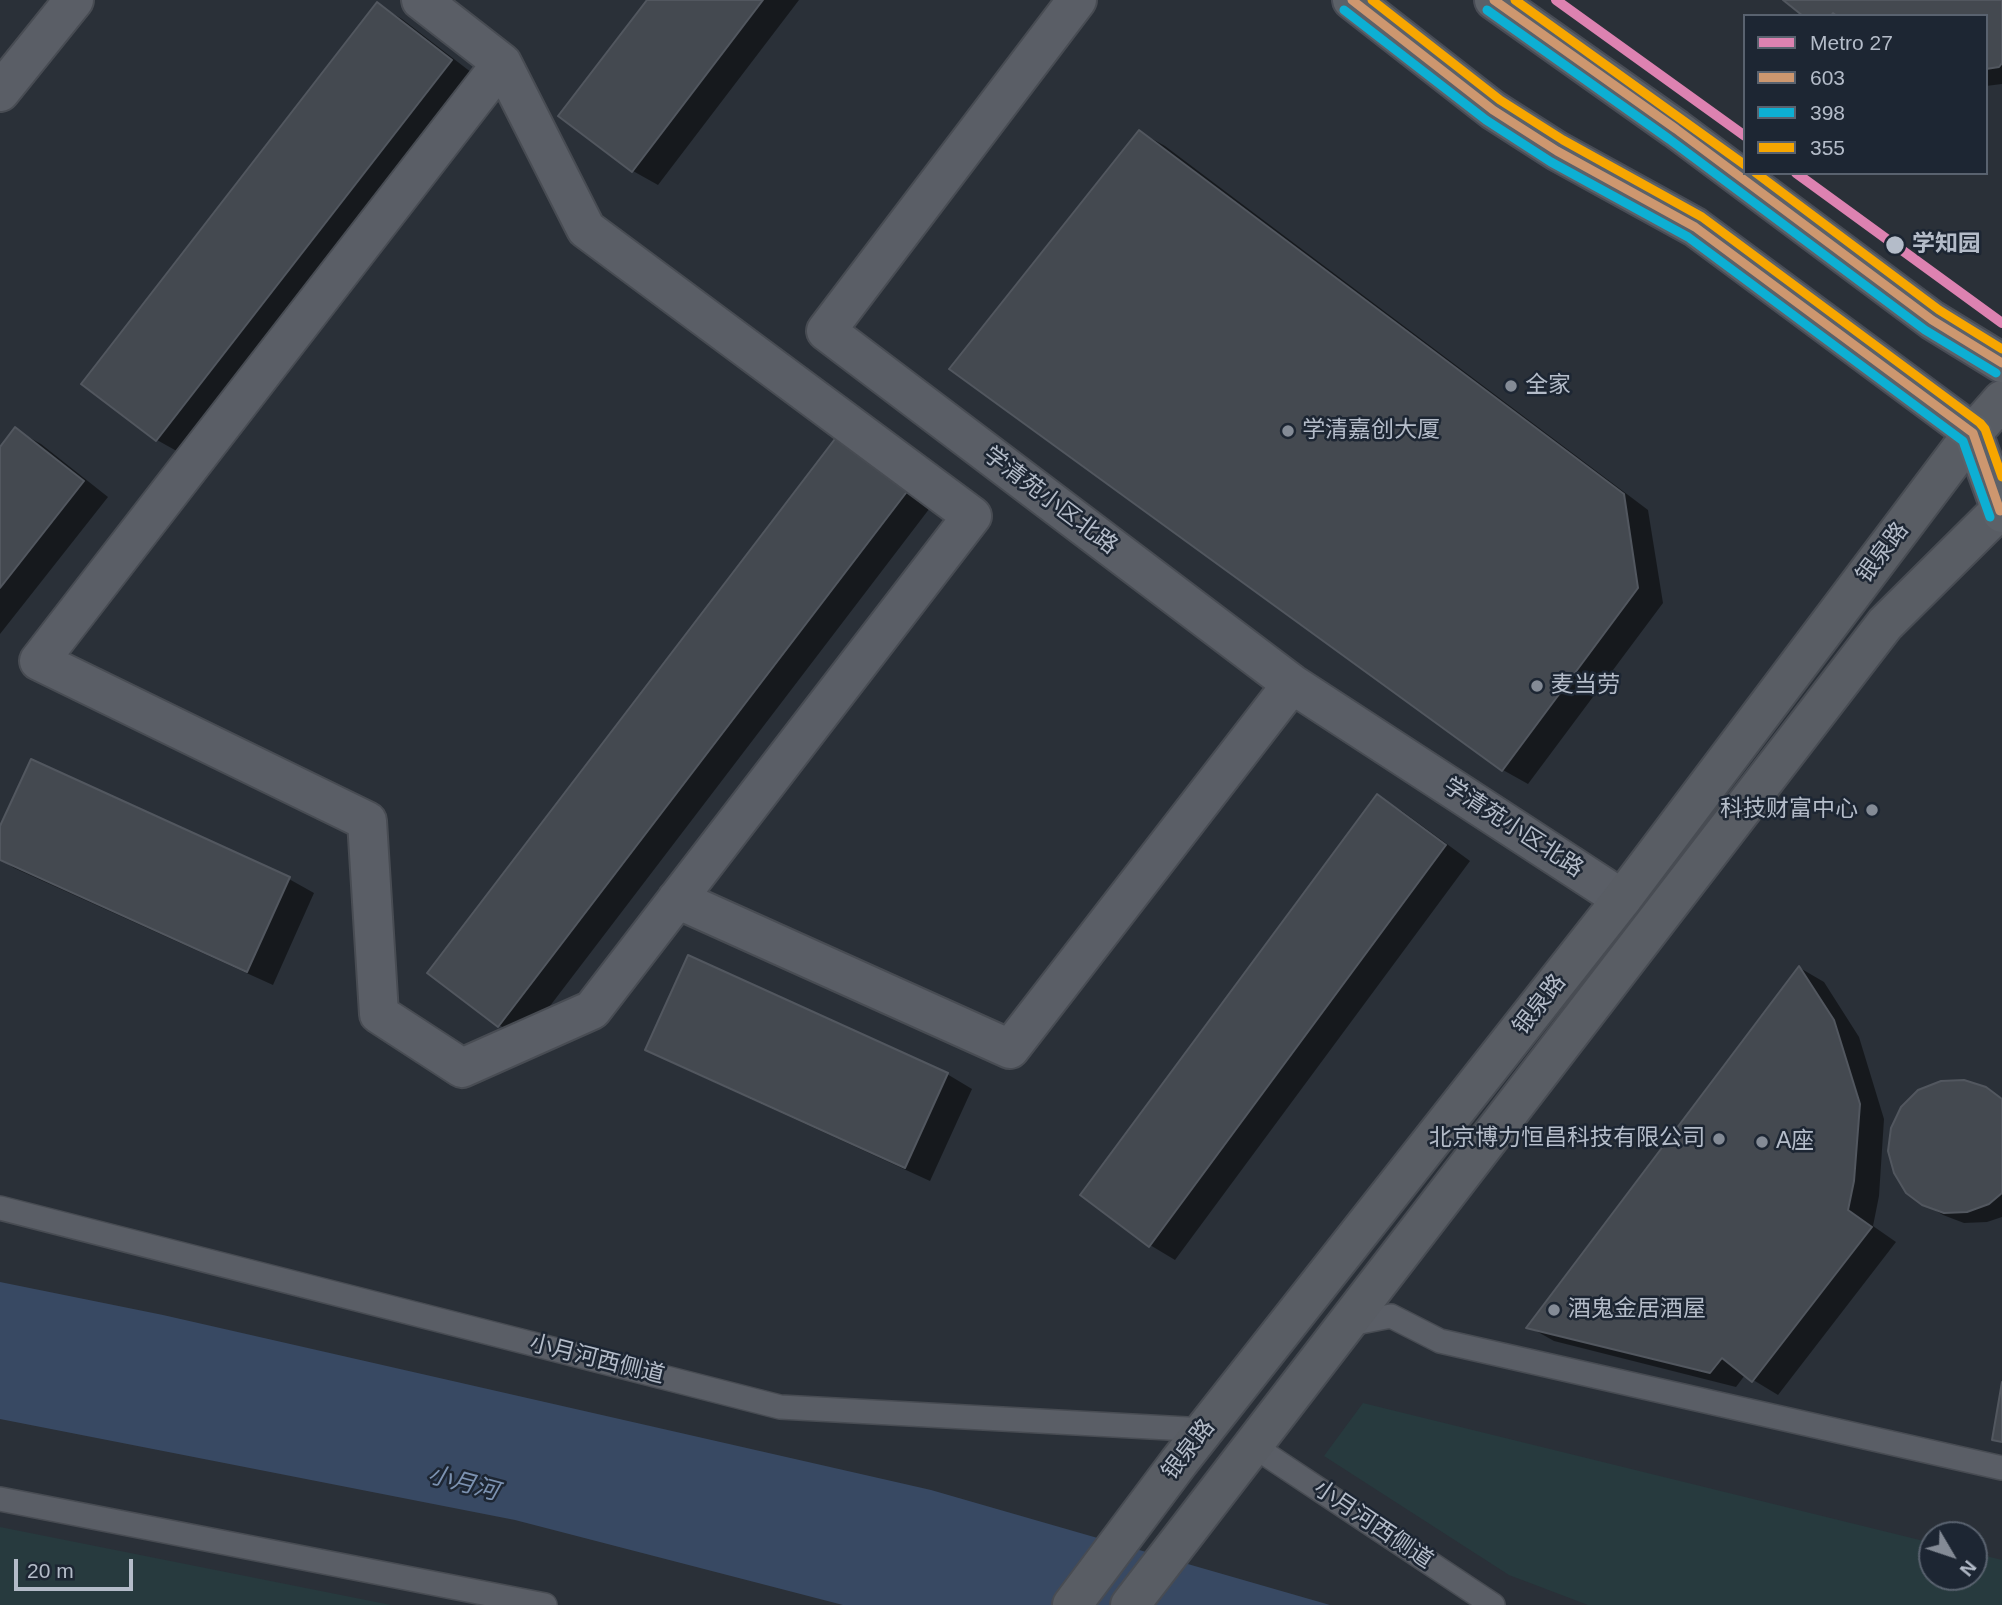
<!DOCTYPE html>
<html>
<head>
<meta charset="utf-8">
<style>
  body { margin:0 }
  #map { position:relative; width:2002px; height:1605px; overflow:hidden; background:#2a3038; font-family:Helvetica,sans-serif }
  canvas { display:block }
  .legend { position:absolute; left:1743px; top:14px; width:245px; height:161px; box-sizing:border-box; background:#1d2633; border:2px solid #59626f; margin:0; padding:9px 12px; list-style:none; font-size:21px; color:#b4bcc9 }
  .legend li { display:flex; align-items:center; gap:14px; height:35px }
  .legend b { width:35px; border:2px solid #59626f }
  .north { position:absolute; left:1918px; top:1521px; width:70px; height:70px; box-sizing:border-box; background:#1d2633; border:2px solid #59626f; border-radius:50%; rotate:129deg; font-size:19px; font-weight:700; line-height:28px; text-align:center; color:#b4bcc9 }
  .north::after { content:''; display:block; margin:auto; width:24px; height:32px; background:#848b96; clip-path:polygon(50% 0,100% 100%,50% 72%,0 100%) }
  .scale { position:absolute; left:14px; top:1559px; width:119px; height:32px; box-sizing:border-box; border:4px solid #b4bcc9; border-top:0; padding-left:9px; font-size:21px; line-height:24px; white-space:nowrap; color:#b4bcc9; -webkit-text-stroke:5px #1d2633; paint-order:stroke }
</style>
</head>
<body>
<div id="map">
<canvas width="2002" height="1605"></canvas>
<ul class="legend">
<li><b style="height:9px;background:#dd82b1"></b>Metro 27</li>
<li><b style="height:9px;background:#cd976f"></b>603</li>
<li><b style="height:9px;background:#0dafd3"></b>398</li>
<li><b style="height:9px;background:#f7a600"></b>355</li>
</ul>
<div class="north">N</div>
<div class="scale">20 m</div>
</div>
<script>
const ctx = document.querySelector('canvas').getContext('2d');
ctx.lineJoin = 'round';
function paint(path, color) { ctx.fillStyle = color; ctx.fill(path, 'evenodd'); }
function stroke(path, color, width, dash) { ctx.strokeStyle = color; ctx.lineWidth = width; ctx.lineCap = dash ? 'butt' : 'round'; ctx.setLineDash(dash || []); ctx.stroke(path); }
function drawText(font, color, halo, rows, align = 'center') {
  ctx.font = font + ' Helvetica,"Noto Sans SC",sans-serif'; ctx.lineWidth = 5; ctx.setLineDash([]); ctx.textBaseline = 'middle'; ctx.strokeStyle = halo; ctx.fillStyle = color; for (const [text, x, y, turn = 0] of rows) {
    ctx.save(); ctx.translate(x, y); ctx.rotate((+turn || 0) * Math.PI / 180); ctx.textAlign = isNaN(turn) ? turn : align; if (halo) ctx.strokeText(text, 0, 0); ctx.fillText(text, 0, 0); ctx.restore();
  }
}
paint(new Path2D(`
  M 1363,1403 L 1932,1543 L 1932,1577 L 1974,1577 L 1974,1553 L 2002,1560 L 2002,1605 L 1588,1605 L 1509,1575 L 1324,1456 Z
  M 0,1527 L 391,1605 L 0,1605 Z`), '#273a3e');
paint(new Path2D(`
  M 0,1282 L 163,1315 L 931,1490 L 1330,1605 L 843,1605 L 515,1520 L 0,1419 Z`), '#384963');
paint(new Path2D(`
  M 649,0 L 799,0 L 658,185 L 633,171 Z
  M 1786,0 L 2002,0 L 2002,84 L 1986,86 L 1986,16 L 1806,16 Z
  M 377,4 L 402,19 L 476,76 L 182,454 L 157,440 Z
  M 1140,132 L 1165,146 L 1648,510 L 1663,603 L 1528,784 L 1503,770 L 951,369 Z
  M 16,430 L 41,444 L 108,497 L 0,634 L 0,450 Z
  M 867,447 L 936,500 L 524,1040 L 499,1025 Z
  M 1377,796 L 1402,811 L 1470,861 L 1175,1260 L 1150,1245 L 1083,1195 Z
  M 0,830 L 289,879 L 314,893 L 273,985 L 14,868 L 0,859 Z
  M 1800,968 L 1824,982 L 1859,1037 L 1884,1119 L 1879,1196 L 1873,1226 L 1896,1242 L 1778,1395 L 1745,1375 L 1736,1387 L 1554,1341 L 1529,1327 Z
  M 647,1049 L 947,1074 L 972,1089 L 930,1181 L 672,1063 Z
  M 1986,1088 L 2002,1098 L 2002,1217 L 1987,1222 L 1964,1223 L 1943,1215 L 1923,1203 Z`), '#0007');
const building = new Path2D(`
  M 647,0 L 763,0 L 632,172 L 558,116 Z
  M 1783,0 L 2002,0 L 2002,63 L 1999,67 L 1986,69 L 1986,16 L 1837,16 L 1833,13 L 1831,16 L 1803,16 Z
  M 377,2 L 452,60 L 156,441 L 81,384 Z
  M 1139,130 L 1624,494 L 1638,588 L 1502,771 L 949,369 Z
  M 15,427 L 84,481 L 0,588 L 0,447 Z
  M 841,431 L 912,485 L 498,1027 L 427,973 Z
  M 31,759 L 290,877 L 247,972 L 0,860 L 0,826 Z
  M 1377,794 L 1446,845 L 1149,1247 L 1080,1195 Z
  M 688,955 L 948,1073 L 905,1168 L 645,1050 Z
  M 1799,966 L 1834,1020 L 1860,1104 L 1854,1181 L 1848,1210 L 1872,1227 L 1752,1382 L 1722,1358 L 1710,1373 L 1526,1328 Z
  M 1964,1080 L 1986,1087 L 2002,1099 L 2002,1193 L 1989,1204 L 1967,1212 L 1944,1213 L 1922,1205 L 1906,1193 L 1894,1173 L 1888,1151 L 1891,1128 L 1901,1107 L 1918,1090 L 1941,1081 Z
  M 2002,1382 L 2002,1442 L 1992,1440 Z`);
paint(building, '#444950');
stroke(building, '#52575f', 2);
const service = new Path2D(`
  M 0,1208 L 780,1407 L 1206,1430
  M 1345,1325 L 1391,1316 L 1440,1341 L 2002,1468
  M 1252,1445 L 1493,1605
  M 0,1499 L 545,1605`);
const minor = new Path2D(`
  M 421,0 L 502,63 L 586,229 L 972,516 L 592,1010 L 462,1068 L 379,1014 L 367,821 L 39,661 L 502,63
  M 1077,0 L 826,331 L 1292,684 L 1622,899
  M 677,899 L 1010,1049 L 1292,684`);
const tertiary = new Path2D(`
  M 0,92 L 74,0`);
const secondary = new Path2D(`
  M 1072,1605 L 1179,1462 L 1622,899 L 1973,433 L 2002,400
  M 1130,1605 L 1885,624 L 2002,508`);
const primary = new Path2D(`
  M 1352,0 L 1493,110 L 1557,151 L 1695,227 L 1973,433 L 2002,513
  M 1494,0 L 1676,129 L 1932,320 L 2002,363`);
stroke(service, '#484c53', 26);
stroke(minor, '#484c53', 42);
stroke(tertiary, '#484c53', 42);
stroke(secondary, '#484c53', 42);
stroke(primary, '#484c55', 42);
stroke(service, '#5a5e66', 23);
stroke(minor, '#5a5e66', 38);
stroke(tertiary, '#5a5e66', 38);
stroke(secondary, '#595d64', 38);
stroke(primary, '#5c6168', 38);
stroke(new Path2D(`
  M 1352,0 L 1493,110 L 1557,151 L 1695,227 L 1973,433 L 2000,511
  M 1494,0 L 1676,129 L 1932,320 L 2002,363`), '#cd976f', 9);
stroke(new Path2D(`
  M 1344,10 L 1486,120 L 1551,162 L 1688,237 L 1963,441 L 1990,517
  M 1487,10 L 1669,139 L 1925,330 L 1996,373`), '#0dafd3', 9);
stroke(new Path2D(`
  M 1372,0 L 1500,100 L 1563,140 L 1702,217 L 1980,423 L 1985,429 L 2002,477
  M 1515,0 L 1745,165
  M 1756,173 L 1939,310 L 2002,349`), '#f7a600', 9);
stroke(new Path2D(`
  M 1556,0 L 1745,136
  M 1796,173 L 2002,323`), '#dd82b1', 10);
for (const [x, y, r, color] of [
  [1895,245,10,"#b4bcc9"],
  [1511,386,7,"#848b96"],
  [1288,431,7,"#848b96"],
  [1537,686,7,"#848b96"],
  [1872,810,7,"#848b96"],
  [1719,1139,7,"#848b96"],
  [1762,1142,7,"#848b96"],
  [1554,1310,7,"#848b96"]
]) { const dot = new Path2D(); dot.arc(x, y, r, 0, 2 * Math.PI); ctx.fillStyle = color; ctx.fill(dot); stroke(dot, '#1d2633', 2.5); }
drawText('bold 23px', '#b4bcc9', '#1d2633', [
  ["学知园",1912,245]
], 'left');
drawText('23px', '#b4bcc9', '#1d2633', [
  ["全家",1525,386],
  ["学清嘉创大厦",1302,431],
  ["麦当劳",1551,686],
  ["科技财富中心",1858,810,"right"],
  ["北京博力恒昌科技有限公司",1705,1139,"right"],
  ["A座",1776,1142],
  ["酒鬼金居酒屋",1568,1310]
], 'left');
drawText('23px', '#b4bcc9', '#1d2633', [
  ["学清苑小区北路",1050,501,37],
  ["银泉路",1883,553,-53],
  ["学清苑小区北路",1513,828,33],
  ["银泉路",1540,1005,-52],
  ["小月河西侧道",597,1360,14],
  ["银泉路",1189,1450,-52],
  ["小月河西侧道",1373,1525,34]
]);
drawText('italic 24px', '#7c92b1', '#1d2633', [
  ["小月河",463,1484,15]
]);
</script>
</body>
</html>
